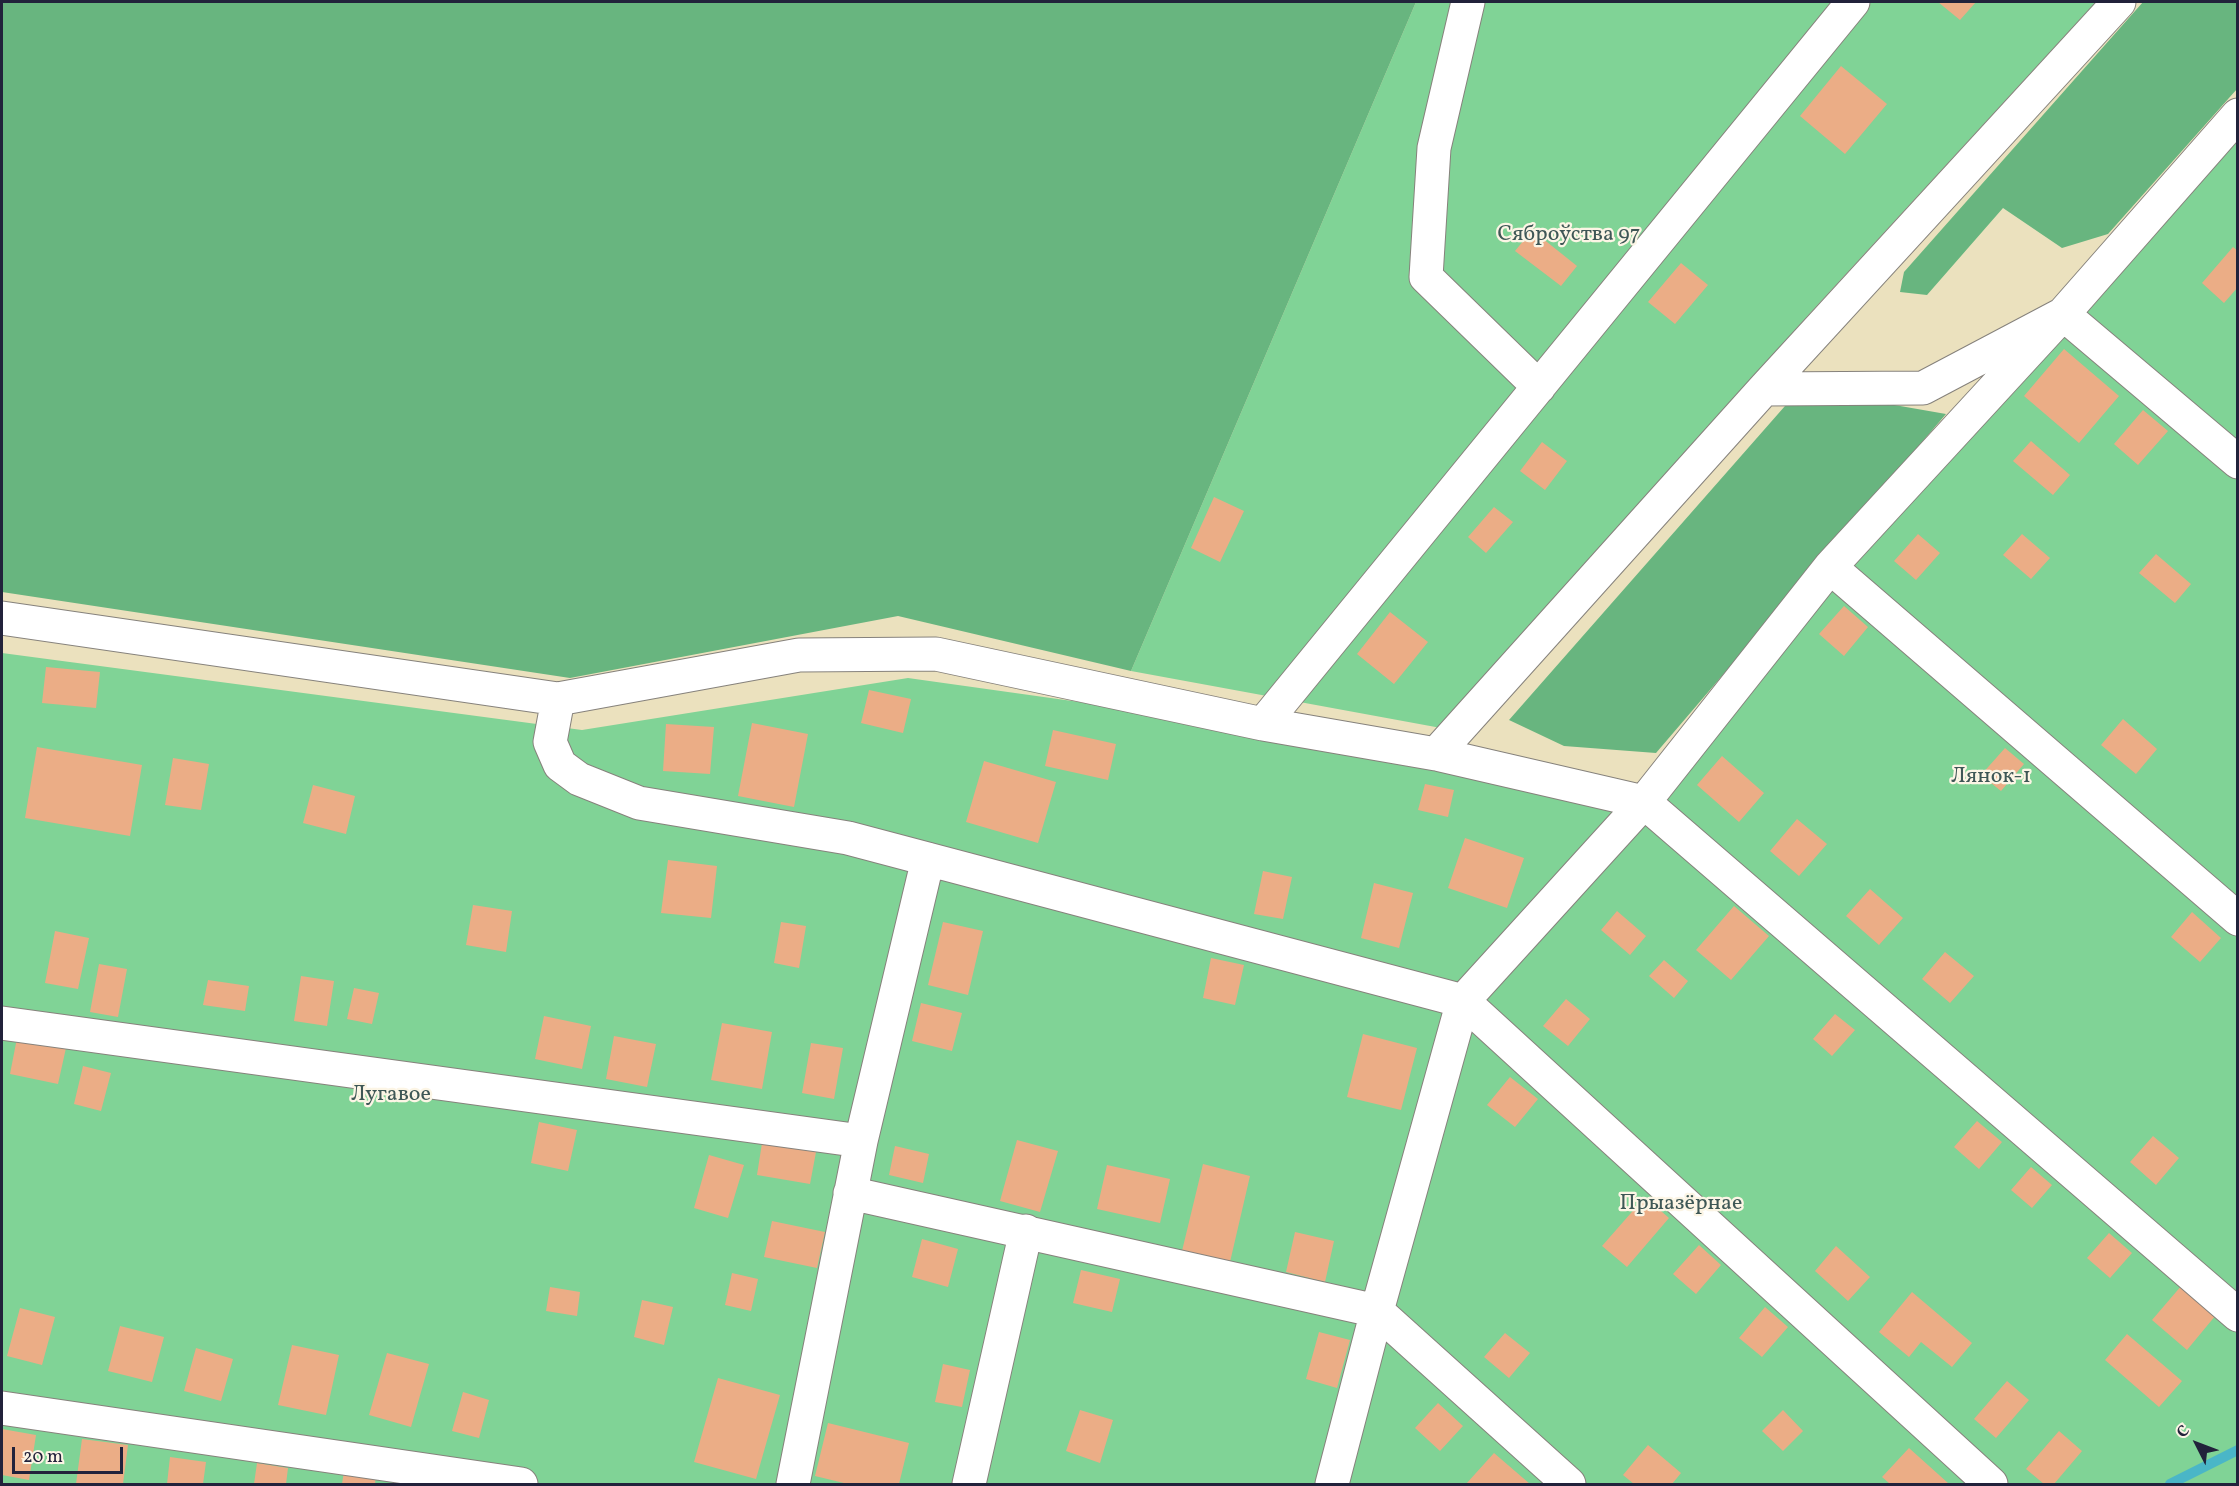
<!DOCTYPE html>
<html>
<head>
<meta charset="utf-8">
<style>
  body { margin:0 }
  #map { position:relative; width:2239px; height:1486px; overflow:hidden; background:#ebe1be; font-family:Vollkorn,serif }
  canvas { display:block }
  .frame { position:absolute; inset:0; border:3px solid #22223b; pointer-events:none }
  .north { position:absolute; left:2167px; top:1414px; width:60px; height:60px; -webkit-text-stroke:4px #fcf5e5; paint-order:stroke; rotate:312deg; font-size:16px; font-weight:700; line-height:24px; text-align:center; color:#22223b }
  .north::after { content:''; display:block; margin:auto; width:21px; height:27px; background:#22223b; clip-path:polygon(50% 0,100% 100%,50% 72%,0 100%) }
  .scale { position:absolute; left:12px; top:1447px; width:111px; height:27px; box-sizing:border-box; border:3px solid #22223b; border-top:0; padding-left:8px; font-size:18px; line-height:21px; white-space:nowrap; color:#22223b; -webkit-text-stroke:4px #fcf5e5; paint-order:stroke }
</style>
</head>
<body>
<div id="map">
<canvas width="2239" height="1486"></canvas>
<div class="frame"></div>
<div class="north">С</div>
<div class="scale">20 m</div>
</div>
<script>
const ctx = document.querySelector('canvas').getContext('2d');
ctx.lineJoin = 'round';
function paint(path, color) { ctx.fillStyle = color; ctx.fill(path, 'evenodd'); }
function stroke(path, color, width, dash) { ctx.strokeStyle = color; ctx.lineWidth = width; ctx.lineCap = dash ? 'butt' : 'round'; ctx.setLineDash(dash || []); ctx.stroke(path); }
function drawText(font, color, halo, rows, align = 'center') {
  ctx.font = font + ' Vollkorn,serif'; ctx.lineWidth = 4.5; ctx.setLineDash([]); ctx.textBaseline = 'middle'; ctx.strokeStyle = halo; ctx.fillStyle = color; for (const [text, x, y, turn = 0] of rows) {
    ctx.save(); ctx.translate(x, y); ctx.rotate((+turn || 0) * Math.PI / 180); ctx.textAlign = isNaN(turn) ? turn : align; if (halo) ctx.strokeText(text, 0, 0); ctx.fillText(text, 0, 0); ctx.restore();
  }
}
paint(new Path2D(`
  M 1416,2 L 2096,2 L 1812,311 L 1441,728 L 1131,671 Z
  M 2237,131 L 2237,1484 L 2,1484 L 2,653 L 582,730 L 908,678 L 1115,707 L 1649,809 L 1829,586 Z`), '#80d396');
paint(new Path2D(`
  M 2,2 L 1416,2 L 1131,671 L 898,616 L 570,678 L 2,592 Z
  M 2143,2 L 2237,2 L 2237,89 L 2108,234 L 2062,248 L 2003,208 L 1927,295 L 1900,292 L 1904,272 Z
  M 1883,403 L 1946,414 L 1656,753 L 1564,746 L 1509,720 L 1785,406 Z`), '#68b57f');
stroke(new Path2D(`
  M 2170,1484 L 2238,1450`), '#4ab6c7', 10);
paint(new Path2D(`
  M 1938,2 L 1976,2 L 1960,20 Z
  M 1841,66 L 1887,104 L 1845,154 L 1800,116 Z
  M 1532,230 L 1577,266 L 1561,286 L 1515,251 Z
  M 2233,247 L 2238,251 L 2238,287 L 2224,303 L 2202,283 Z
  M 1681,263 L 1708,285 L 1675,324 L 1648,302 Z
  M 2064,349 L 2119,396 L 2079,443 L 2024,396 Z
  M 2143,410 L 2168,431 L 2138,465 L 2114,444 Z
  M 2031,441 L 2070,475 L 2053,495 L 2013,461 Z
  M 1542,442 L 1567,461 L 1545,490 L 1520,471 Z
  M 1214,497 L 1244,511 L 1220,562 L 1191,548 Z
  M 1494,507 L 1513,522 L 1486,553 L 1468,537 Z
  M 1918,534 L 1940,553 L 1916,580 L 1894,561 Z
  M 2022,534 L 2050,558 L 2031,579 L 2003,555 Z
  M 2156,554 L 2191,584 L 2175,603 L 2139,573 Z
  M 1844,606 L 1868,627 L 1844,656 L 1819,634 Z
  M 1390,612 L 1428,642 L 1394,684 L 1357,654 Z
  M 46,667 L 100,672 L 96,708 L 42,703 Z
  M 869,690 L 911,699 L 903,733 L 861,723 Z
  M 2123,719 L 2157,749 L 2136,774 L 2101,745 Z
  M 752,723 L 808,734 L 794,807 L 738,796 Z
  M 666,724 L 714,727 L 710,774 L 663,771 Z
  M 1053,730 L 1116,744 L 1108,780 L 1045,766 Z
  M 37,747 L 142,765 L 130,836 L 25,818 Z
  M 2005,748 L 2024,764 L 2001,791 L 1981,775 Z
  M 1722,756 L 1764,793 L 1739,822 L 1697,785 Z
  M 173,758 L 209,764 L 201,810 L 165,805 Z
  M 984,761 L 1056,782 L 1038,843 L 966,822 Z
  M 1425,784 L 1454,790 L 1448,817 L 1418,810 Z
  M 313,785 L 355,796 L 346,834 L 303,823 Z
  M 1797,819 L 1827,844 L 1799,876 L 1770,851 Z
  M 1465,838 L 1524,858 L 1507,908 L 1448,888 Z
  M 668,860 L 717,866 L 711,918 L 661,913 Z
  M 1263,871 L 1292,877 L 1283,919 L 1254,914 Z
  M 1374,883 L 1413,893 L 1399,948 L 1361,938 Z
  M 1870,889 L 1903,918 L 1879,945 L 1846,916 Z
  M 473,905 L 512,911 L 506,952 L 466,945 Z
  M 1734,906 L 1769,936 L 1731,980 L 1696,950 Z
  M 1617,911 L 1646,936 L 1630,955 L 1601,930 Z
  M 2192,912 L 2221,938 L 2200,962 L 2171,937 Z
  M 781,922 L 806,926 L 799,968 L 774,963 Z
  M 943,922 L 983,931 L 968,995 L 928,985 Z
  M 55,931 L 89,938 L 78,989 L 45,983 Z
  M 1945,952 L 1974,976 L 1950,1003 L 1922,979 Z
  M 1211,958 L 1244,965 L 1235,1005 L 1203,998 Z
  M 1664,960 L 1688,981 L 1674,998 L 1649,976 Z
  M 99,964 L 127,969 L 118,1017 L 90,1012 Z
  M 301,976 L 334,981 L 327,1026 L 294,1021 Z
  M 208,980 L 249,986 L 245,1011 L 203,1005 Z
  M 354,988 L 379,993 L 372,1024 L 347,1019 Z
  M 1566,999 L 1590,1019 L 1568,1046 L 1543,1026 Z
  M 921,1003 L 962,1013 L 952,1051 L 912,1041 Z
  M 1835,1014 L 1855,1030 L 1832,1056 L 1813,1039 Z
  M 544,1016 L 591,1026 L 582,1069 L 535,1059 Z
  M 722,1023 L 772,1032 L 762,1089 L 711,1080 Z
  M 1363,1034 L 1417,1048 L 1401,1110 L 1347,1097 Z
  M 614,1036 L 656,1044 L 647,1087 L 606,1079 Z
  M 17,1038 L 66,1048 L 58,1084 L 10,1074 Z
  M 811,1043 L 843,1048 L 834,1099 L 802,1093 Z
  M 83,1066 L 111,1073 L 101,1111 L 74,1104 Z
  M 1510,1077 L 1538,1099 L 1515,1127 L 1487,1105 Z
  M 1977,1121 L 2002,1142 L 1979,1169 L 1954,1147 Z
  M 539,1122 L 577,1130 L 568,1171 L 531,1163 Z
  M 2153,1136 L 2179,1158 L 2156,1185 L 2130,1162 Z
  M 1017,1140 L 1058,1151 L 1040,1212 L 1000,1201 Z
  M 762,1143 L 816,1152 L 810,1184 L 757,1175 Z
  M 895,1146 L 929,1154 L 923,1183 L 889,1175 Z
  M 709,1155 L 744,1165 L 728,1218 L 694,1208 Z
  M 1203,1164 L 1250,1176 L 1230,1262 L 1182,1251 Z
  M 1107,1165 L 1170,1179 L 1160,1223 L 1097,1209 Z
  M 2031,1167 L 2052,1185 L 2032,1208 L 2011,1190 Z
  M 1645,1197 L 1669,1218 L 1627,1267 L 1602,1246 Z
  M 772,1221 L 825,1232 L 817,1268 L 764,1257 Z
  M 1295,1232 L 1334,1241 L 1325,1282 L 1286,1272 Z
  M 2109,1233 L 2132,1253 L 2110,1278 L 2087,1258 Z
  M 922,1239 L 958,1249 L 948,1287 L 912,1277 Z
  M 1699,1245 L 1721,1265 L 1696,1294 L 1673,1274 Z
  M 1836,1246 L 1870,1277 L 1848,1301 L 1815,1271 Z
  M 1081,1270 L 1120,1279 L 1112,1312 L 1073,1303 Z
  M 732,1273 L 758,1279 L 751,1311 L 725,1305 Z
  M 2182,1285 L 2216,1315 L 2187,1350 L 2152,1320 Z
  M 550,1287 L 580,1292 L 577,1316 L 546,1311 Z
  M 1912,1292 L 1972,1343 L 1952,1367 L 1921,1342 L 1909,1357 L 1879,1332 Z
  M 642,1300 L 673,1307 L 664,1345 L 634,1337 Z
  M 1765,1307 L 1788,1327 L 1762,1357 L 1739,1338 Z
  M 20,1308 L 55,1317 L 42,1365 L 7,1356 Z
  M 120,1326 L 164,1337 L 152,1382 L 108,1371 Z
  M 1319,1332 L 1350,1340 L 1337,1388 L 1306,1379 Z
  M 1505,1333 L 1530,1353 L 1509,1378 L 1484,1357 Z
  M 2127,1334 L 2182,1381 L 2159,1407 L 2105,1360 Z
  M 292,1345 L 339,1355 L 326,1415 L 278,1405 Z
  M 196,1348 L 233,1359 L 221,1401 L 184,1391 Z
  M 387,1353 L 429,1364 L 411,1427 L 369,1415 Z
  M 943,1364 L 970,1370 L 962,1407 L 935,1402 Z
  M 718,1378 L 780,1395 L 756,1479 L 694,1462 Z
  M 2007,1381 L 2029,1400 L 1996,1438 L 1974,1419 Z
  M 463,1392 L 489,1400 L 479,1438 L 452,1431 Z
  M 1438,1403 L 1463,1426 L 1440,1451 L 1415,1428 Z
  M 1080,1410 L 1113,1420 L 1100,1463 L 1066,1451 Z
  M 1783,1410 L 1803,1431 L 1783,1451 L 1762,1431 Z
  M 828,1423 L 909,1443 L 899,1484 L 848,1484 L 815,1476 Z
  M 2,1429 L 36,1435 L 29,1480 L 2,1475 Z
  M 2059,1431 L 2082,1451 L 2054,1484 L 2044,1484 L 2026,1469 Z
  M 82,1439 L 128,1445 L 123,1484 L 76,1484 Z
  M 1648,1445 L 1681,1473 L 1672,1484 L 1634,1484 L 1623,1475 Z
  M 1909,1448 L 1948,1483 L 1947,1484 L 1890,1484 L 1882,1477 Z
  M 1494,1453 L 1530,1484 L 1466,1484 Z
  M 170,1457 L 206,1462 L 203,1484 L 167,1484 Z
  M 257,1463 L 288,1468 L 286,1484 L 254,1484 Z
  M 344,1471 L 376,1476 L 375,1484 L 342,1484 Z`), '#ebad86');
const minor = new Path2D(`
  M 1468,2 L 1434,148 L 1426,277 L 1539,387
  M 1764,389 L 1923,388 L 2063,314 L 2238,462
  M 1830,567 L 2238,919
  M 2,618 L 558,699 L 799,655 L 936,654 L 1263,724 L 1436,754 L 1644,802 L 2238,1315
  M 558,699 L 550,742 L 560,765 L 579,779 L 639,803 L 848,838 L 1463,1001 L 1991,1484
  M 1263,724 L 1853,2
  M 1436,754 L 1764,389 L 2119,2
  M 2,1023 L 861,1141
  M 850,1193 L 1377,1311 L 1569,1484
  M 2,1408 L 521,1484
  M 793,1484 L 861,1141 L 928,859
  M 969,1484 L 1026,1231
  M 1332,1484 L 1377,1311 L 1463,1001 L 1644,802 L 1830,567 L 2063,314 L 2238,115`);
stroke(minor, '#86827c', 35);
stroke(minor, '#fff', 33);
drawText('22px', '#3e5756', '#fcf5e5', [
  ["Сяброўства 97",1569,236],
  ["Лянок-1",1991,778],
  ["Лугавое",391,1096],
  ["Прыазёрнае",1681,1205]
]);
</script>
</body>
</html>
